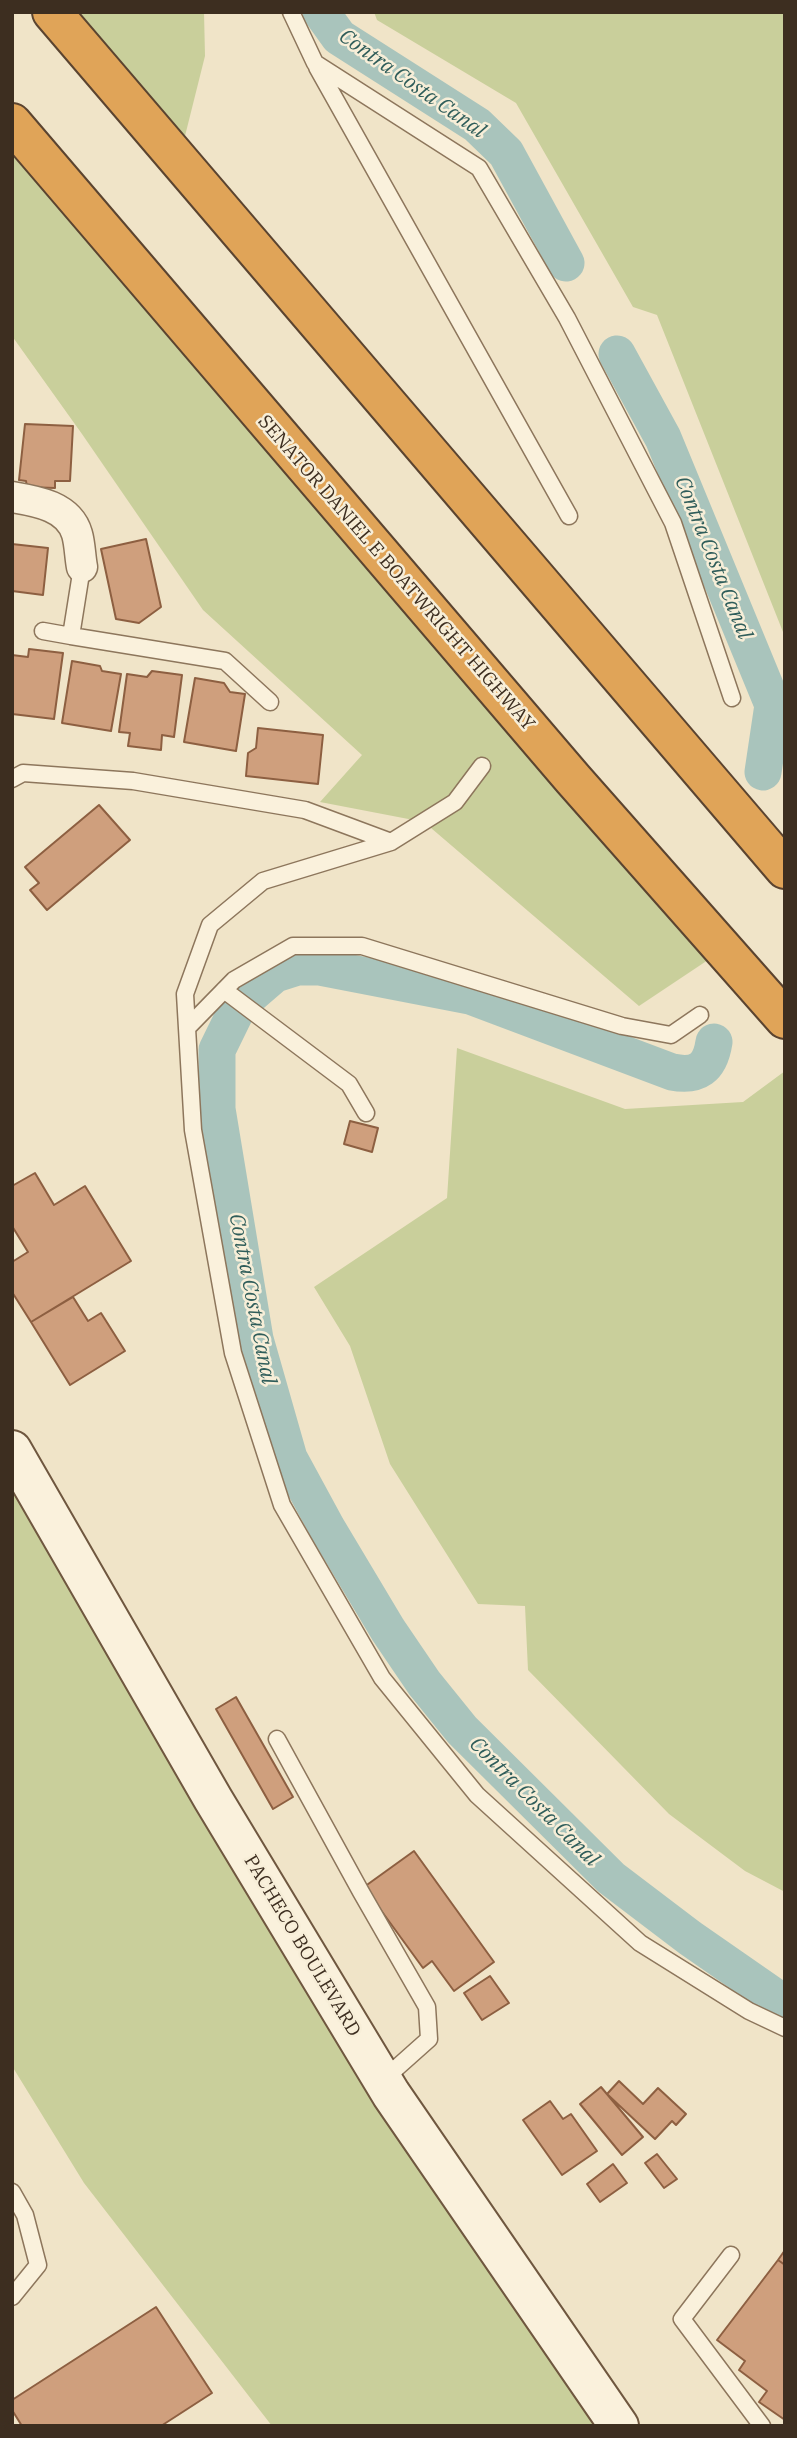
<!DOCTYPE html>
<html>
<head>
<meta charset="utf-8">
<style>
  body { margin:0 }
  #map { position:relative; width:797px; height:2438px; overflow:hidden; background:#f0e4c8; font-family:"IBM Plex Serif",serif }
  canvas { display:block }
  .frame { position:absolute; inset:0; border:14px solid #3d2e20; pointer-events:none }
</style>
</head>
<body>
<div id="map">
<canvas width="797" height="2438"></canvas>
<div class="frame"></div>
</div>
<script>
const ctx = document.querySelector('canvas').getContext('2d');
ctx.lineJoin = 'round';
function paint(path, color) { ctx.fillStyle = color; ctx.fill(path, 'evenodd'); }
function stroke(path, color, width, dash) { ctx.strokeStyle = color; ctx.lineWidth = width; ctx.lineCap = dash ? 'butt' : 'round'; ctx.setLineDash(dash || []); ctx.stroke(path); }
function drawText(font, color, halo, rows, align = 'center') {
  ctx.font = font + ' "IBM Plex Serif",serif'; ctx.lineWidth = 5; ctx.setLineDash([]); ctx.textBaseline = 'middle'; ctx.strokeStyle = halo; ctx.fillStyle = color; for (const [text, x, y, turn = 0] of rows) {
    ctx.save(); ctx.translate(x, y); ctx.rotate((+turn || 0) * Math.PI / 180); ctx.textAlign = isNaN(turn) ? turn : align; if (halo) ctx.strokeText(text, 0, 0); ctx.fillText(text, 0, 0); ctx.restore();
  }
}
paint(new Path2D(`
  M 52,12 L 204,12 L 205,56 L 179,160 Z
  M 374,12 L 785,12 L 785,637 L 657,315 L 633,307 L 516,103 L 377,20 Z
  M 12,123 L 723,950 L 639,1006 L 424,822 L 320,802 L 362,755 L 203,610 L 82,434 L 12,336 Z
  M 457,1048 L 625,1109 L 743,1102 L 785,1071 L 785,1892 L 745,1871 L 669,1814 L 528,1670 L 525,1606 L 478,1604 L 390,1464 L 350,1346 L 314,1287 L 447,1198 Z
  M 12,1450 L 606,2426 L 272,2426 L 84,2183 L 12,2066 Z`), '#c9cf9b');
stroke(new Path2D(`
  M 321,12 L 339,37 L 477,125 L 506,153 L 566,263
  M 617,354 L 663,438 L 773,705 L 763,772
  M 714,1042 C 710,1068 698,1077 672,1072 L 470,996 L 320,967 L 297,967 L 275,974 L 239,1005 L 217,1050 L 217,1109 L 255,1339 L 289,1458 L 327,1528 L 388,1630 L 424,1683 L 462,1730 L 611,1878 L 690,1938 L 785,2004`), '#a9c4bc', 37);
const building = new Path2D(`
  M 25,424 L 73,426 L 70,481 L 55,481 L 55,488 L 27,487 L 26,481 L 19,480 Z
  M 146,539 L 161,607 L 139,623 L 116,619 L 101,549 Z
  M 12,544 L 48,548 L 43,595 L 12,591 Z
  M 29,649 L 63,653 L 54,719 L 12,714 L 12,655 L 28,657 Z
  M 72,661 L 100,666 L 102,671 L 121,674 L 111,731 L 62,723 Z
  M 152,671 L 182,675 L 174,737 L 162,735 L 161,750 L 128,746 L 130,733 L 119,732 L 127,674 L 147,677 Z
  M 195,678 L 224,683 L 230,692 L 245,694 L 236,751 L 184,742 Z
  M 258,728 L 323,735 L 318,784 L 246,776 L 248,753 L 256,748 Z
  M 99,805 L 130,840 L 47,910 L 30,890 L 39,883 L 25,867 Z
  M 350,1121 L 378,1128 L 372,1152 L 344,1144 Z
  M 35,1173 L 54,1205 L 85,1186 L 131,1261 L 31,1322 L 12,1292 L 12,1262 L 28,1252 L 12,1226 L 12,1186 Z
  M 73,1297 L 88,1321 L 101,1313 L 125,1351 L 70,1385 L 31,1322 Z
  M 236,1697 L 293,1797 L 273,1809 L 216,1709 Z
  M 414,1851 L 494,1962 L 454,1991 L 432,1961 L 423,1968 L 364,1887 Z
  M 490,1976 L 509,2003 L 482,2020 L 464,1993 Z
  M 619,2081 L 643,2104 L 658,2088 L 686,2114 L 676,2125 L 672,2121 L 655,2139 L 607,2094 Z
  M 601,2087 L 643,2137 L 622,2155 L 580,2104 Z
  M 550,2101 L 563,2119 L 571,2114 L 597,2151 L 562,2175 L 523,2120 Z
  M 657,2154 L 677,2179 L 664,2188 L 645,2163 Z
  M 613,2164 L 627,2183 L 600,2202 L 587,2184 Z
  M 785,2250 L 785,2265 L 778,2260 Z
  M 778,2260 L 785,2265 L 785,2420 L 759,2402 L 767,2391 L 739,2370 L 745,2361 L 717,2340 Z
  M 156,2307 L 212,2393 L 161,2426 L 22,2426 L 12,2410 L 12,2400 Z`);
paint(building, '#cf9f7d');
stroke(building, '#8d5f41', 2);
const service = new Path2D(`
  M 291,12 L 315,63 L 479,168 L 567,318 L 673,523 L 732,698
  M 317,67 L 569,516
  M 82,567 L 71,636 L 225,661 L 270,702
  M 43,631 L 71,636
  M 12,779 L 23,773 L 133,781 L 305,810 L 391,842 L 263,881 L 210,925 L 185,994 L 193,1130 L 233,1353 L 282,1505 L 382,1678 L 477,1795 L 640,1943 L 749,2011 L 785,2028
  M 391,842 L 455,802 L 482,766
  M 224,990 L 349,1084 L 366,1113
  M 187,1028 L 234,980 L 293,946 L 362,946 L 622,1026 L 671,1035 L 700,1015
  M 277,1739 L 361,1892 L 427,2007 L 429,2039 L 383,2080
  M 12,2192 L 25,2215 L 38,2265 L 12,2297
  M 731,2255 L 682,2319 L 762,2426`);
const minor = new Path2D(`
  M 12,497 C 36,501 69,506 77,534 C 80,544 80,557 82,567`);
const secondary = new Path2D(`
  M 12,1450 L 213,1799 L 391,2094 L 619,2426`);
const motorway = new Path2D(`
  M 52,12 L 785,869
  M 12,123 L 573,779 L 785,1019`);
stroke(service, '#8d765c', 19);
stroke(minor, '#8d765c', 33);
stroke(secondary, '#6f573f', 42);
stroke(motorway, '#5b4430', 42);
stroke(service, '#faf1dc', 16);
stroke(minor, '#faf1dc', 30);
stroke(secondary, '#faf1dc', 38);
stroke(motorway, '#e0a458', 38);
drawText('19px', '#3d2e20', '#f7eed8', [
  ["SENATOR DANIEL E BOATWRIGHT HIGHWAY",396,573,49],
  ["PACHECO BOULEVARD",302,1946,59]
]);
drawText('italic 21px', '#2f5d5a', '#f7eed8', [
  ["Contra Costa Canal",412,84,35],
  ["Contra Costa Canal",713,558,68],
  ["Contra Costa Canal",252,1299,79],
  ["Contra Costa Canal",534,1802,45]
]);
</script>
</body>
</html>
